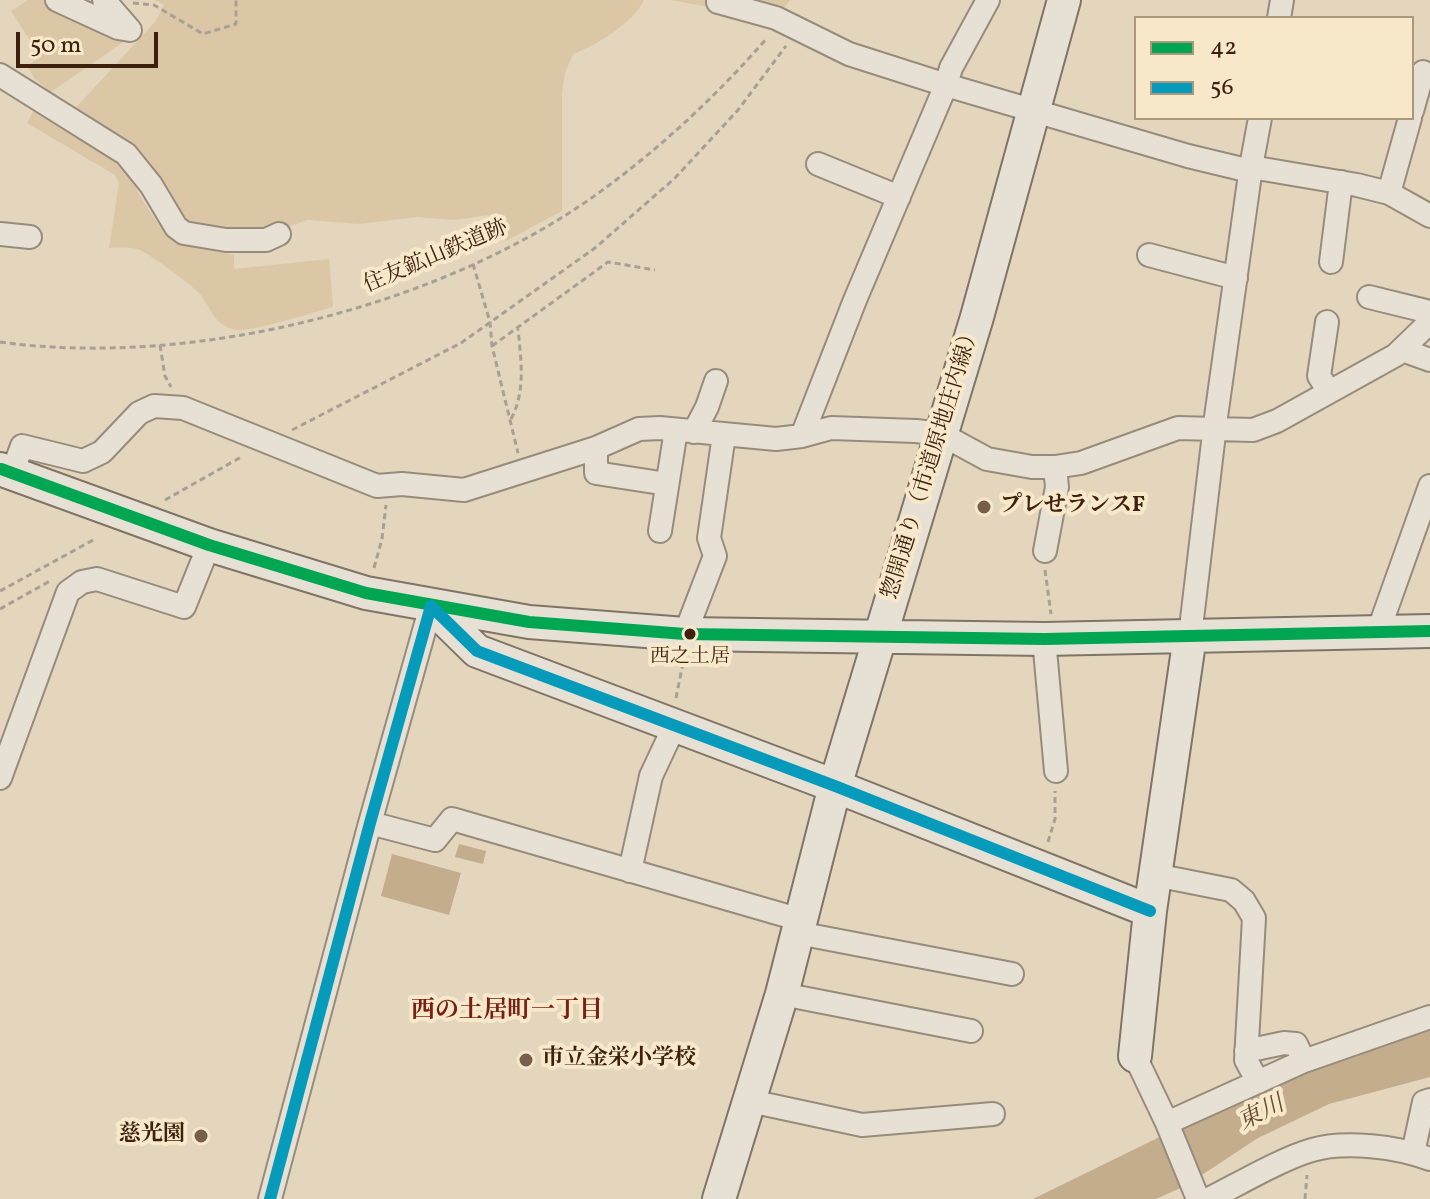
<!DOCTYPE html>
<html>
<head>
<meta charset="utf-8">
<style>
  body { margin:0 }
  #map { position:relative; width:1430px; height:1199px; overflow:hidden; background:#e3d6bd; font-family:Vollkorn,serif }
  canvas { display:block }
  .legend { position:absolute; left:1134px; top:16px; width:280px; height:104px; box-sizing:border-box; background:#f7e8ca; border:2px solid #ad987e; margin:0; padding:10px 14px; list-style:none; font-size:24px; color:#3d200d }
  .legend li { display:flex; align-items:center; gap:16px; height:40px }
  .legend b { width:40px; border:2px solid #ad987e }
  .scale { position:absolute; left:16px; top:32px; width:142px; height:36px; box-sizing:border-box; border:4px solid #3d200d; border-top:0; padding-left:10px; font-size:24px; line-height:28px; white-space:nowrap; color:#3d200d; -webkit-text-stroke:6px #f7e8ca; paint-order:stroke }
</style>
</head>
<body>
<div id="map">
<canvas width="1430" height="1199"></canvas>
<ul class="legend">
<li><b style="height:10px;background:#00a651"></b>42</li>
<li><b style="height:10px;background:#069bbb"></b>56</li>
</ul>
<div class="scale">50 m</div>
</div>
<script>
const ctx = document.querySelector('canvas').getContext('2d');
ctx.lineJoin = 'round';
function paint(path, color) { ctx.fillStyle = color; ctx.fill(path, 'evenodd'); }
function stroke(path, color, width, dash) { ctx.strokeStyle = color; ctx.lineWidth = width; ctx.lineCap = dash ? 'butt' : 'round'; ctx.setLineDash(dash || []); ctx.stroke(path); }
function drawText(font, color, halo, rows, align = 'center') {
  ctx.font = font + ' Vollkorn,"Noto Serif JP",serif'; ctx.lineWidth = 8; ctx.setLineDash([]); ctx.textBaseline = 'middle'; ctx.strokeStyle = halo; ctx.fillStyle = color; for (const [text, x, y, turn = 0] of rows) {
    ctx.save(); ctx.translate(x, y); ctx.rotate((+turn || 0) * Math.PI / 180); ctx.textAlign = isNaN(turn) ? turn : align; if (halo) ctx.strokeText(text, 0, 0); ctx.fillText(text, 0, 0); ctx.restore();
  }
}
paint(new Path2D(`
  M 28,0 L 48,0 L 129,38 L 51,92 L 35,79 L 27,66 L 41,57 L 11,11 Z
  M 155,0 L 644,0 C 633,23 597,45 573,54 L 565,73 L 562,92 L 562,211 L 506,241 L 489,215 L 454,220 L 417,217 L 359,224 L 308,220 L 273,232 L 194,231 L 143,168 L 70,114 L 155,22 L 164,5 Z
  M 670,0 L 790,0 L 780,13 L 715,8 Z
  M 36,106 L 117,153 L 133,173 L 137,191 L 148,209 L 164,231 L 180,244 L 234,255 L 234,269 L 329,259 L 333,307 C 316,312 250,332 237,330 C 212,325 213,309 199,293 C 193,286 150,254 140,250 C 131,247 119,248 109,248 L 119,183 L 115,175 L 27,123 Z`), '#dbc7a5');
paint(new Path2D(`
  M 459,844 L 486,851 L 483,864 L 455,857 Z
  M 392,854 L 461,873 L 449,915 L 381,896 Z
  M 1430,1021 L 1430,1077 L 1329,1104 L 1258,1138 L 1185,1186 L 1156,1199 L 1033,1199 L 1282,1077 Z`), '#c3ad8c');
const street = new Path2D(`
  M 57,0 L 118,28 L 130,30 L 104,0
  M 718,2 L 776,18 L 849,54 L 946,85 L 1188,156 L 1242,169 L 1251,167 L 1357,185 L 1389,193 L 1430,216
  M 1279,18 L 1282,0
  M 0,75 L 126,154 L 151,185 L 176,227 L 184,233 L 226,240 L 266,240 L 279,234
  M 1412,111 L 1423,72
  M 818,164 L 899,197
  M 1389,193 L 1410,118
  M 0,234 L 30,237
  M 1149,255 L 1236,278
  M 1331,262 L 1341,182
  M 1369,297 L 1430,312
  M 1327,322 L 1319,376 L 1328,390
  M 1402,350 L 1430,360
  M 694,432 L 707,407 L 716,381
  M 802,436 L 855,300 L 946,85 L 951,68 L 988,0
  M 596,448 L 596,473 L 667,484
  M 12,473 L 22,446 L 83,461 L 102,452 L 139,413 L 154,406 L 183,408 L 377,486 L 402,484 L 464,490 L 596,448 L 639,429 L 660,428 L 776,439 L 802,436 L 831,428 L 916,431 L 941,434 L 987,459 L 1032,467 L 1055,467 L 1081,463 L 1178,428 L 1253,430 L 1277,421 L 1396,355 L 1430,322
  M 660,531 L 676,430
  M 1045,551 L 1057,487 L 1055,467
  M 1378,632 L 1430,486
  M 685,634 L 715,556 L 709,538 L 724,435
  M 1190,636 L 1216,417 L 1251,167 L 1260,118
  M 1044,639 L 1056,771
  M 0,778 L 68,592 L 82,582 L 97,579 L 184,607 L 209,545
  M 370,823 L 435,840 L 452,819 L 801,920
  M 630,871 L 651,776 L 674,727
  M 1155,875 L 1231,890 L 1244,901 L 1254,918 L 1246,1060 L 1258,1082
  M 798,933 L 1012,974
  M 782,994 L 971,1031
  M 1246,1051 L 1284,1043 L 1296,1044 L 1304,1061
  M 1135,1056 L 1167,1123 L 1198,1199
  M 750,1101 L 862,1125 L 993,1114
  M 1167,1123 L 1304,1061 L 1430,1017
  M 1413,1153 L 1424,1102 L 1430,1100
  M 270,1199 L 370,823 L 431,606
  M 1209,1199 C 1239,1184 1281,1159 1312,1150 C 1345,1140 1398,1147 1430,1159`);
const secondary = new Path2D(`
  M 0,469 L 209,545 L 366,593 L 529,622 L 685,634 L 1044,639 L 1430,631
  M 431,606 L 477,651 L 835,786 L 1150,911
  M 1135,1056 L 1150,911 L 1190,636
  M 719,1199 L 782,994 L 835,786 L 977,317 L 1064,0`);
stroke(street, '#978c7c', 26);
stroke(secondary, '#7f7465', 36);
stroke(new Path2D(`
  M 133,3 L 154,5 L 203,34 L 236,24 L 236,0
  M 473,264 L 490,322 L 492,346 L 518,453
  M 0,342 C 195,369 450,305 608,186 C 666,143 720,92 767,38
  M 160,345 L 165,376 L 171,387
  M 492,346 L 608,262 L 655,270
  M 511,419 C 526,391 521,360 518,329
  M 292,430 L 461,343 L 595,248 L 675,178 L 738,110 L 786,46
  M 165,500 L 243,456
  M 374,568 L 382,539 L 386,505
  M 1045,570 L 1051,614
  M 0,591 L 95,539
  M 0,609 L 50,581
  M 676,698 L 684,658
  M 1048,842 L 1055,819 L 1055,791
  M 1305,1199 L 1307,1175`), '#a8a094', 3, [6, 4]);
stroke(street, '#e7e1d5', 22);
stroke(secondary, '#e7e1d5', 32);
stroke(new Path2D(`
  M 1,469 L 209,545 L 366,593 L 529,622 L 685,634 L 1044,639 L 1430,631`), '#00a651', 12);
stroke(new Path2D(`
  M 270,1199 L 370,823 L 431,606 L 477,651 L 835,786 L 1150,911`), '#069bbb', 12);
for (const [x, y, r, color] of [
  [984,507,8,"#77604b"],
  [690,634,7,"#3d200d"],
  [526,1060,8,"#77604b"],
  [201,1136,8,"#77604b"]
]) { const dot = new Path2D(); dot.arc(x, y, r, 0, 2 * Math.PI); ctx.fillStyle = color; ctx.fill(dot); stroke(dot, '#f7e8ca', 3); }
drawText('20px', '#3d200d', '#f7e8ca', [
  ["西之土居",690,658]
]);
drawText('22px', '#3d200d', '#f7e8ca', [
  ["住友鉱山鉄道跡",436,258,-23],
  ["惣開通り（市道原地庄内線）",933,462,-73]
]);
drawText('bold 22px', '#3d200d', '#f7e8ca', [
  ["プレせランスF",1000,507],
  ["市立金栄小学校",542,1060],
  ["慈光園",185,1136,"right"]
], 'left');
drawText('bold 24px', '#7a1f14', '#f7e8ca', [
  ["西の土居町一丁目",507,1013]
]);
drawText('italic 24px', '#674b32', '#f7e8ca', [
  ["東川",1262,1115,-27]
]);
</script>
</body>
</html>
